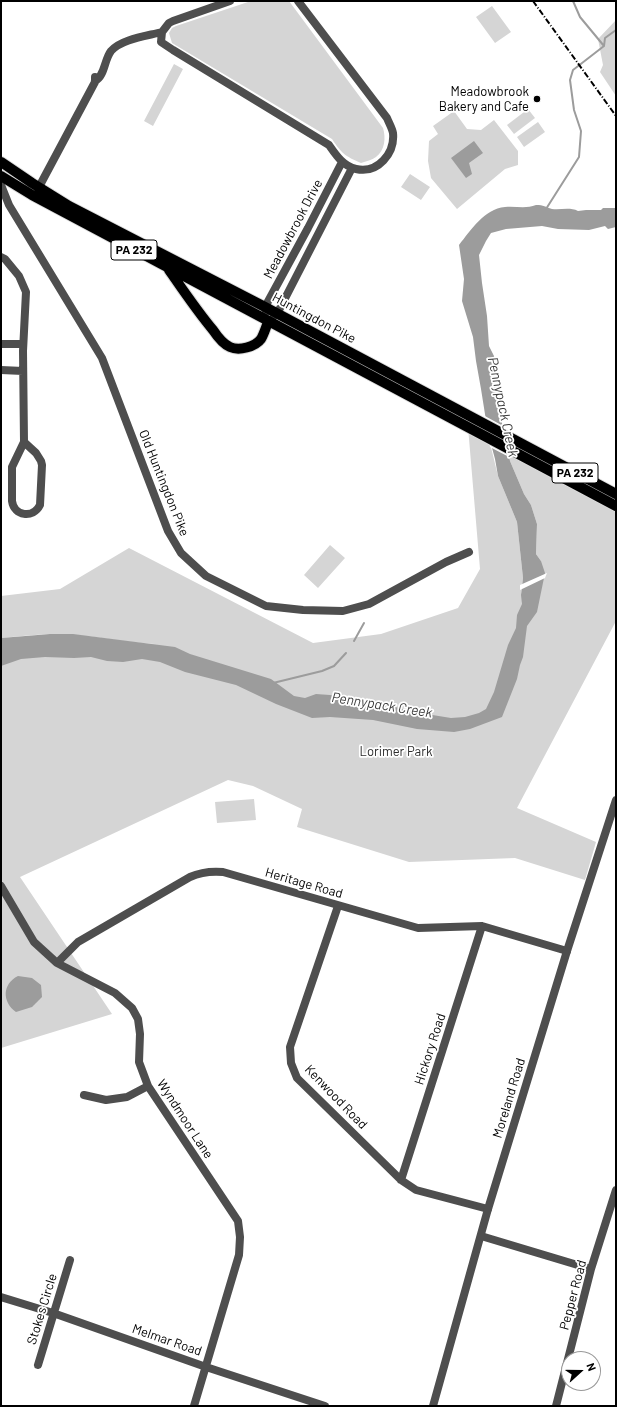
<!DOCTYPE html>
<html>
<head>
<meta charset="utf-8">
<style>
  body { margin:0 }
  #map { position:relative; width:617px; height:1407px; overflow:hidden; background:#fff; font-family:Barlow,sans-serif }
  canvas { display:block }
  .frame { position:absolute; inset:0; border:2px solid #000; pointer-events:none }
  .north { position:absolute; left:561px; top:1351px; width:40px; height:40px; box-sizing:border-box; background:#fff; border:1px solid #999; border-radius:50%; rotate:69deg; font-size:11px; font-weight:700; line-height:16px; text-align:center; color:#000 }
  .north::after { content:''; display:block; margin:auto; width:14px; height:18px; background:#000; clip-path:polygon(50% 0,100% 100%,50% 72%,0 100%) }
</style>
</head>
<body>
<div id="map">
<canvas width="617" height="1407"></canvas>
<div class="frame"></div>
<div class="north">N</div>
</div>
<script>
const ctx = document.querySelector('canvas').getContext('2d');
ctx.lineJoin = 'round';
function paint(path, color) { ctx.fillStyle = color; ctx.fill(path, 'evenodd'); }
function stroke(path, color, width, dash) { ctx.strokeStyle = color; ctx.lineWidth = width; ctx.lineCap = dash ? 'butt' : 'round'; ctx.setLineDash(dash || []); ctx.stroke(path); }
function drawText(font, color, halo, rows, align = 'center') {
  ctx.font = font + ' Barlow,sans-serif'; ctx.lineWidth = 3.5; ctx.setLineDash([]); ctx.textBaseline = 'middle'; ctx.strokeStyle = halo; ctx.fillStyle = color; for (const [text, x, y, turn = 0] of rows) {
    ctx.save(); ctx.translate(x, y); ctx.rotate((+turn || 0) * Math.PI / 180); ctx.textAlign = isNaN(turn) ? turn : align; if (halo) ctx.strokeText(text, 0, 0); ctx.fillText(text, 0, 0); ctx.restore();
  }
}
paint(new Path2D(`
  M 251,1 L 289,1 L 383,128 C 386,138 385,150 376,157 C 372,160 366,161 361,163 C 345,156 342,154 332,139 L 172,43 L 169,33 L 172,28 L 176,26 Z
  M 492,6 L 511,32 L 495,43 L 476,17 Z
  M 616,20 L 616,96 L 600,72 L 603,65 L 598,39 Z
  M 174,64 L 183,69 L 153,126 L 144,121 Z
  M 528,109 L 535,118 L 514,134 L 507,125 Z
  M 454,111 L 467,129 L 481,130 L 494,120 L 518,151 L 518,165 L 505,169 L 457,209 L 431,178 L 428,161 L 429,141 L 438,134 L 433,126 Z
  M 538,122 L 545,132 L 524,147 L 517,137 Z
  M 410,174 L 430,187 L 421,200 L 401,187 Z
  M 468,427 L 489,439 L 498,476 L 517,522 L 523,578 L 521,595 L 541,561 L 536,554 L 537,524 L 531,505 L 524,494 L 510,461 L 507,448 L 616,506 L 616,621 L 517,808 L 596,842 L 585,880 L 515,858 L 409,862 L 297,827 L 302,809 L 253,786 L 228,780 L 20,877 L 112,1014 L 1,1048 L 1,642 L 156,644 C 129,643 102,637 74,635 C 50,632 25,636 1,638 L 1,596 L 60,589 L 129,548 L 313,643 L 381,634 L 458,608 L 480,569 Z
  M 330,545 L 345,558 L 318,588 L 304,575 Z
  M 254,799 L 256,820 L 217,823 L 215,802 Z`), '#d5d5d5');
paint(new Path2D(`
  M 474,141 L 483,153 L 469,163 L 472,174 L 466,178 L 451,158 Z
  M 536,205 C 544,205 545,207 552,209 C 561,210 570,207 578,211 L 586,210 L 601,210 L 603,208 L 616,208 L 616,227 L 608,229 L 605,226 L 589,230 L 558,229 L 542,226 L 506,229 L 491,233 L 486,241 L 479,255 L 482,283 L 487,316 L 489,346 L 494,356 L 501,418 L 510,461 L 524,494 L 531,505 L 537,524 L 536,554 L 541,561 L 545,573 L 537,612 L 527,626 L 523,657 L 520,665 L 517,679 L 502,717 L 470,729 L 454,732 L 417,729 L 373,720 L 330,717 L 312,718 L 276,704 L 236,685 L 185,672 L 160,662 L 142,659 L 123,662 L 107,661 L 91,657 L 74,658 L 45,657 L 21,659 L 1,666 L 1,638 L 50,634 L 73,634 L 175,647 L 190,654 L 271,679 L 294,696 L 305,698 L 316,694 L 330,695 L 356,700 L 380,703 L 414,712 L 451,718 L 465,717 L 479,713 L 486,709 L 494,692 L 508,645 L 516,628 L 517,615 L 522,604 L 521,595 L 523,578 L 517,522 L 498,476 L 495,459 L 488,433 L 481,389 L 476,361 L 473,337 L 462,301 L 464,279 L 459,245 C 471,230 484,209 505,207 C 516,206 526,209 536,205 Z
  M 18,976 L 32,978 L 41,985 L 42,997 L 32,1007 L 16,1012 C 2,1002 2,984 18,976 Z`), '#9c9c9c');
paint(new Path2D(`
  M 483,415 L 505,427 L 511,458 L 490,447 Z
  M 547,573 L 545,578 L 520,590 L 520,585 Z`), '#fff');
stroke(new Path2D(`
  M 573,1 L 580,17 L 604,46
  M 604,46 L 605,38 L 616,30
  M 546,209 L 579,157 L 581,131 L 574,110 L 570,80 L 573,70 L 604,46
  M 354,641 L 364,623
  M 273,683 L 322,671 L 334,666 L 346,653`), '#9c9c9c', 2);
const primary = new Path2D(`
  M 1,162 L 32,183 L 69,206 L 265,307 L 616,494
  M 1,176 L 32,195 L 616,506
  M 169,270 C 183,290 197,311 213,330 C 217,336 223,344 230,347 C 239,351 255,347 261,339 C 264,334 266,327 268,322`);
stroke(primary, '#dbdbdb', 12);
stroke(new Path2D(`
  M 162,32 L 161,42 L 173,50 L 329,145 C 336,155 343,166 356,169 C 378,174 395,153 393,133 C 392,128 389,123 387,118 L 298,1
  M 95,81 C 105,76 104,60 111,51 C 121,39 147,36 162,32 L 169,23 L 173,21 L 230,1
  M 1,185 L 9,205 L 102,358 L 168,531 L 181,553 L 206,576 L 266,606 L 303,610 L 343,611 L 369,604 L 446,562 L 469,552
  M 39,187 L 95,82 L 95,77
  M 1,257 L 5,259 L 19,276 L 26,292 L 23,351 L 24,442
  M 266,312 L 265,307 L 308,228 L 342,162
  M 274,316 L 277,314 L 352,168
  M 1,344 L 23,344
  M 1,370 L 23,371
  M 24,442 L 36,453 L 41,461 L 42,465 L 40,505 C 33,519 14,516 12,501 L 12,467 Z
  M 1,886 L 34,942 L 57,963 L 115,993 L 132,1008 L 138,1019 L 140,1034 L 139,1062 L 148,1086 L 238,1221 L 240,1237 L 239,1255 L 194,1406
  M 338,906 L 290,1047 L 291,1063 L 297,1078 L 401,1180 L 416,1190 L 488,1209
  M 57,963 L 78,942 L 190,877 C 201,872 211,871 223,872 L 418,928 L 482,926 L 567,951
  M 84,1095 L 106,1100 L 127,1097 L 148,1086
  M 401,1180 L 482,926
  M 481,1236 L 591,1269
  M 1,1297 L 53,1313 L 206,1367 L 325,1406
  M 38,1365 L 70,1260
  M 556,1406 L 591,1269 L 616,1190`), '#4e4e4e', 8);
stroke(new Path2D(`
  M 433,1406 L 488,1209 L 567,951 L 616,800`), '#4e4e4e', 8);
stroke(primary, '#000', 10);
stroke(new Path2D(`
  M 533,1 L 616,116`), '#000', 2, [6, 2, 1, 2]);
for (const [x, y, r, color] of [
  [537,99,4,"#000"]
]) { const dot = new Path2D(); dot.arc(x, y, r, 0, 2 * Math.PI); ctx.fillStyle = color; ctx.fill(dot); stroke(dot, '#fff', 1.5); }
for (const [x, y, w] of [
  [134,250,46],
  [575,473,46]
]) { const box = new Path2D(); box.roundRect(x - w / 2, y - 10, w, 20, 3); ctx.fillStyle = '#fff'; ctx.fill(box); stroke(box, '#000', 1); }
drawText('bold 12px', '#000', null, [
  ["PA 232",134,250],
  ["PA 232",575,473]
]);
drawText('13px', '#000', '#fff', [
  ["Meadowbrook",529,92],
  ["Bakery and Cafe",529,107]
], 'right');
drawText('13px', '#000', '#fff', [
  ["Meadowbrook Drive",293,229,-62],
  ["Huntingdon Pike",314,318,28],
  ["Old Huntingdon Pike",164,483,68],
  ["Heritage Road",304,883,16],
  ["Hickory Road",430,1049,-72],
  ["Kenwood Road",336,1097,46],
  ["Moreland Road",509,1098,-73],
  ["Wyndmoor Lane",185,1119,57],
  ["Pepper Road",573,1295,-75],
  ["Stokes Circle",42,1309,-73],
  ["Melmar Road",167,1340,19]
]);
drawText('13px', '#2c2c2c', '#fff', [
  ["Lorimer Park",396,752]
]);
drawText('italic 14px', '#3d3d3d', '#fff', [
  ["Pennypack Creek",503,407,78],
  ["Pennypack Creek",382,705,9]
]);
</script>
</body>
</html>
